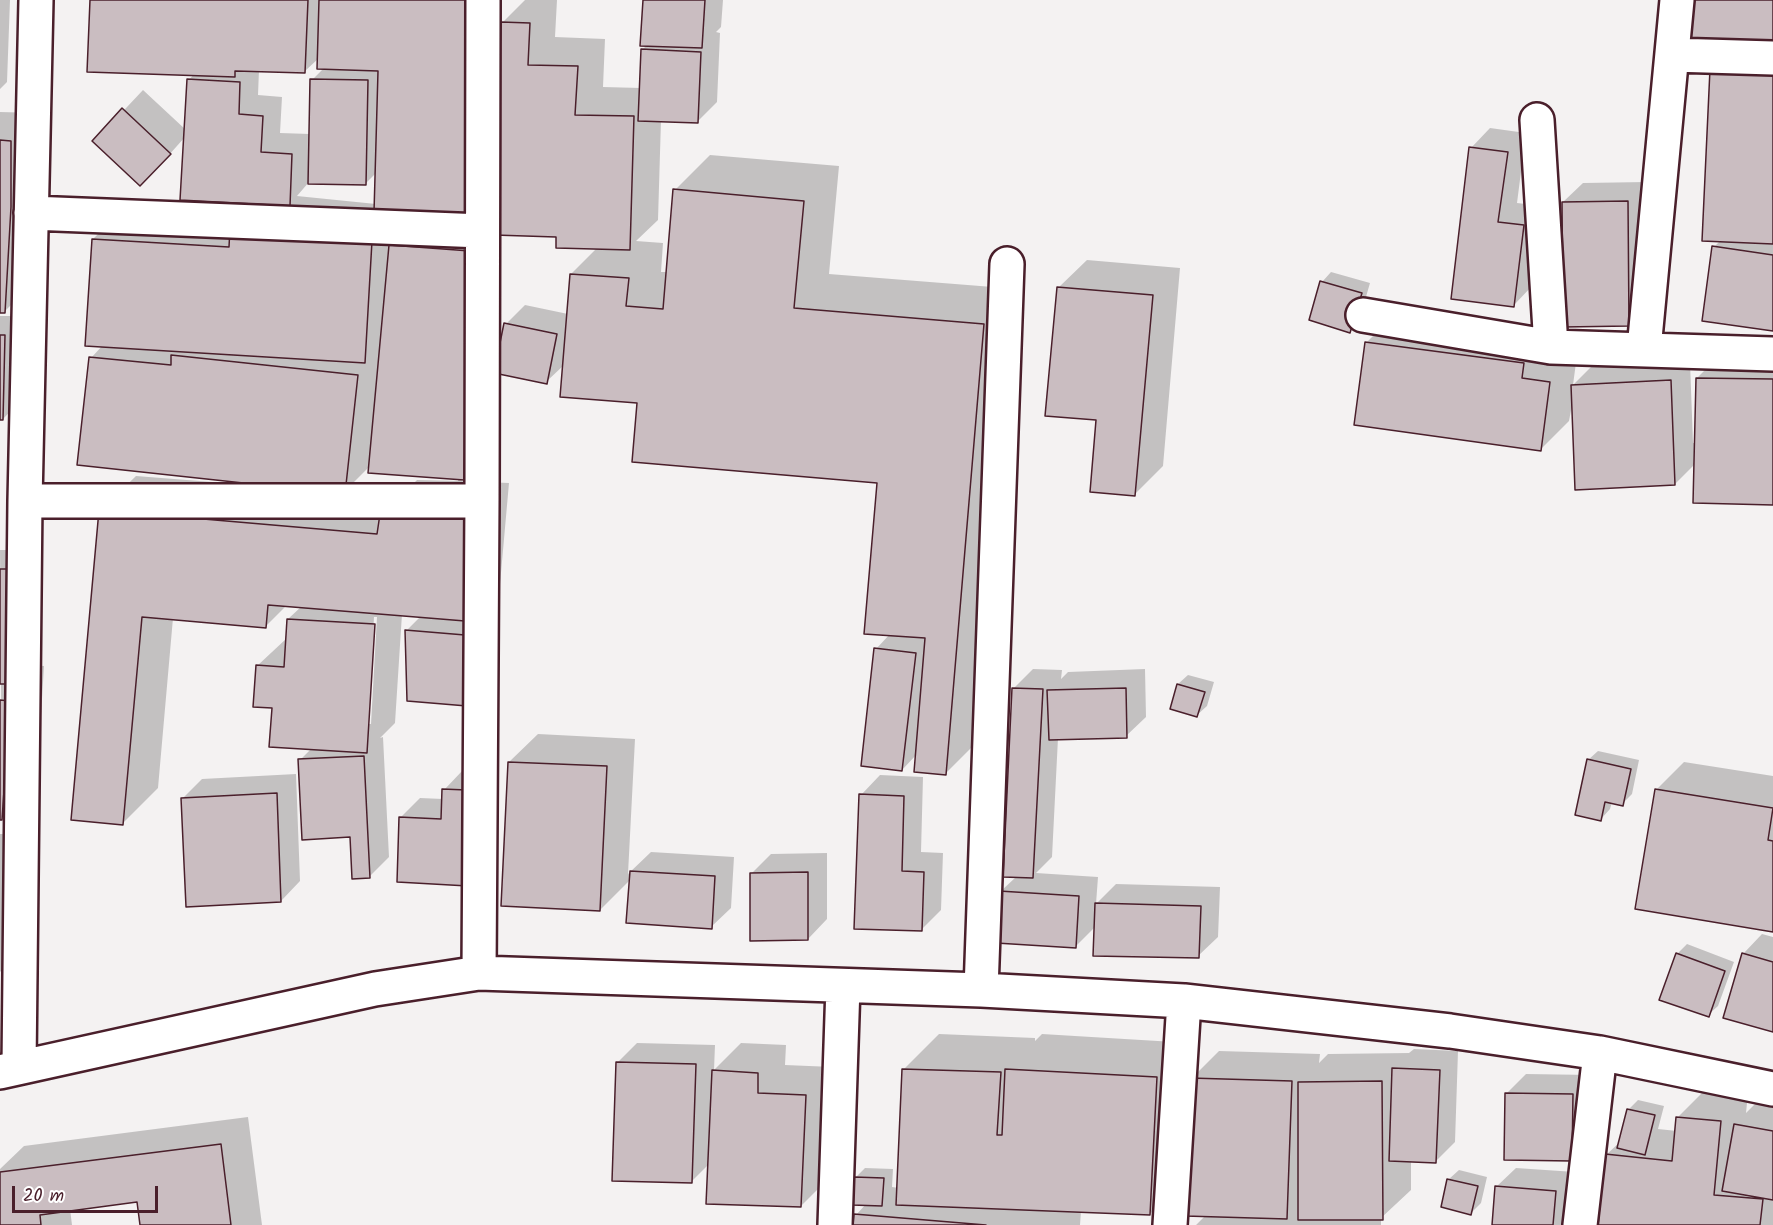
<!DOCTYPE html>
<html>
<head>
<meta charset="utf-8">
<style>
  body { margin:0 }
  #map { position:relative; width:1773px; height:1225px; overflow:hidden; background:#f4f2f2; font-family:Kalam,sans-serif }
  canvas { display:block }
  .scale { position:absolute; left:12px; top:1186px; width:146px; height:27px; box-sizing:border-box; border:3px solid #4a1f2b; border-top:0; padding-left:8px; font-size:18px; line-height:21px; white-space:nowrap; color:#4a1f2b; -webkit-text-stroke:4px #fff; paint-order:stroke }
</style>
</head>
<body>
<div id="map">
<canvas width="1773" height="1225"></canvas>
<div class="scale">20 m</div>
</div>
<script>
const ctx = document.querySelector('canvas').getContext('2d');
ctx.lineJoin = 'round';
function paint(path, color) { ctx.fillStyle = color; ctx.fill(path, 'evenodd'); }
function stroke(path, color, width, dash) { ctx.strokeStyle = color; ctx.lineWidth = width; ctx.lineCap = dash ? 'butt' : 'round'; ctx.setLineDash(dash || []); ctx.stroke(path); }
paint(new Path2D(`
  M 0,0 L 10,0 L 7,82 L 0,89 Z
  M 91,0 L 499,0 L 497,115 L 503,22 L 525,0 L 557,0 L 555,37 L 605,39 L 603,87 L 641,88 L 643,49 L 648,44 L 644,0 L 723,0 L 721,27 L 716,32 L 720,33 L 717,102 L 697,122 L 661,120 L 658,220 L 636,241 L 663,243 L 661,272 L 668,272 L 675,190 L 710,155 L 839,166 L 829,274 L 1018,289 L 981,738 L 946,773 L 917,754 L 902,770 L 876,649 L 890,634 L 879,482 L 639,401 L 564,365 L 546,382 L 506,324 L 525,305 L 568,314 L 571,274 L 598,247 L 558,236 L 497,234 L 492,451 L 461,481 L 509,483 L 500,584 L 469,615 L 486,685 L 406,631 L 421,616 L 402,614 L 395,723 L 380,738 L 383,737 L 389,857 L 369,877 L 351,836 L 300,760 L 312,748 L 273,706 L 257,666 L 287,638 L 288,619 L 302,606 L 287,605 L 266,626 L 173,618 L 158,788 L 123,823 L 100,511 L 136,476 L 276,487 L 91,358 L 103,345 L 93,239 L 129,204 L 249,212 L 258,202 L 185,137 L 160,165 L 95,141 L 143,90 L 186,130 L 189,80 L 194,74 ZM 319,58 L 324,68 L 312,80 L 310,134 L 280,133 L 282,97 L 258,95 L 259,70 L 305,71 ZM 377,172 L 376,204 L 297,196 L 309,182 L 365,184 ZM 370,466 L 458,478 L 458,481 L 417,480 L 399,498 L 343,493 ZM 374,617 L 377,617 L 371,724 L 368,724 Z
  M 1773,0 L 1773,330 L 1714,247 L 1720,241 L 1711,69 Z
  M 0,112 L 38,113 L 32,284 L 4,312 L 0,312 Z
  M 1490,128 L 1526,133 L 1517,203 L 1543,206 L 1533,285 L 1514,305 L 1471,148 Z
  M 1646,182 L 1647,305 L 1628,325 L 1563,202 L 1583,183 Z
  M 1087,260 L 1180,268 L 1163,466 L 1135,494 L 1098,419 L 1058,288 Z
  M 1331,272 L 1370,283 L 1359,321 L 1349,331 L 1322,282 Z
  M 1395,314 L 1577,355 L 1573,385 L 1592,366 L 1690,362 L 1693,443 L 1696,443 L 1697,378 L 1725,350 L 1773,351 L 1773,504 L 1696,463 L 1675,484 L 1573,400 L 1569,421 L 1541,449 L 1367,342 Z
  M 0,316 L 24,316 L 22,399 L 3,419 L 0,419 Z
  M 0,550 L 33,550 L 29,665 L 44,666 L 37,783 L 2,819 Z
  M 1033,669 L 1062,670 L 1061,679 L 1068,672 L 1145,669 L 1146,717 L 1126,736 L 1058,738 L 1052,857 L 1036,873 L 1098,877 L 1096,904 L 1116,884 L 1220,887 L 1218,937 L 1198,956 L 1095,927 L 1075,947 L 1000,892 L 1017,876 L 1013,689 Z
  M 1188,675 L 1214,682 L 1207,706 L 1197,715 L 1178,684 Z
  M 538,734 L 635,739 L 628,874 L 651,852 L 734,857 L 731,908 L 711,927 L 631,879 L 600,910 L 509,762 Z
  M 1598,751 L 1639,760 L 1632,794 L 1622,804 L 1612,802 L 1610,809 L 1601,819 L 1588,760 Z
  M 1684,762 L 1773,776 L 1773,930 L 1656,790 Z
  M 463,770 L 486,771 L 487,865 L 400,818 L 420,798 L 443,799 L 444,790 Z
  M 296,774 L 300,881 L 281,901 L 183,798 L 202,779 Z
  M 880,775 L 923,777 L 921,852 L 943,853 L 941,910 L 921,930 L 861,795 Z
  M 0,834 L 29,834 L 26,946 L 0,972 Z
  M 827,853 L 827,919 L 808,939 L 752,873 L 771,854 Z
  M 1762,934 L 1773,937 L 1773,1030 L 1743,954 Z
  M 1687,944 L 1734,962 L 1718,1006 L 1708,1015 L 1677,954 Z
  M 939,1034 L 1035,1038 L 1035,1041 L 1042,1034 L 1191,1043 L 1190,1080 L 1219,1051 L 1320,1054 L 1319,1063 L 1328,1054 L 1409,1053 L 1414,1049 L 1458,1051 L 1455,1142 L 1436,1161 L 1411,1160 L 1411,1190 L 1381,1218 L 1381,1225 L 1196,1225 L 1206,1215 L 1188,1176 L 1150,1214 L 1081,1211 L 1080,1225 L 855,1225 L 856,1215 L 866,1204 L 855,1178 L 865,1168 L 893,1169 L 892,1187 L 899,1188 L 904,1069 Z
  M 637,1043 L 715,1045 L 714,1070 L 741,1043 L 786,1045 L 785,1065 L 833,1067 L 829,1178 L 801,1206 L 709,1164 L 691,1182 L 617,1063 Z
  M 1526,1074 L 1592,1075 L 1571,1159 L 1506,1094 Z
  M 1706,1089 L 1748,1093 L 1746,1113 L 1770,1089 L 1773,1090 L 1773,1225 L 1600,1225 L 1606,1155 L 1621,1141 L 1629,1109 L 1638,1100 L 1664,1106 L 1658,1129 L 1677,1131 L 1678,1117 Z
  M 248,1117 L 262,1225 L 142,1225 L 139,1200 L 70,1209 L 72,1225 L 2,1225 L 0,1169 L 24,1146 Z
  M 1516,1168 L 1575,1172 L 1571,1225 L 1493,1225 L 1496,1187 Z
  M 1459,1170 L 1487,1177 L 1481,1203 L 1471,1213 L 1443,1206 L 1449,1179 Z`), '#0003');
const building = new Path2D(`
  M 90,0 L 308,0 L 305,73 L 235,71 L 235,77 L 87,72 Z
  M 319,0 L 472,0 L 468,214 L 374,212 L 378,71 L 317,69 Z
  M 643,0 L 705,0 L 702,48 L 640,46 Z
  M 1690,0 L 1773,0 L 1773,51 L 1686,44 Z
  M 501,22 L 530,23 L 528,65 L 578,66 L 575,115 L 634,116 L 630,250 L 556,248 L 556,237 L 494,235 Z
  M 641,49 L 701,52 L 698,123 L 638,121 Z
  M 1710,69 L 1773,71 L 1773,244 L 1702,241 Z
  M 187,79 L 240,82 L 239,114 L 263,116 L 261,152 L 292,154 L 290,206 L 180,200 Z
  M 310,79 L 368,80 L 366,185 L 308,184 Z
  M 122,108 L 171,154 L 140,186 L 92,141 Z
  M 0,140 L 11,141 L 11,207 L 5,313 L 0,313 Z
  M 1469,147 L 1508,152 L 1498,222 L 1524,225 L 1514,307 L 1451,299 Z
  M 673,189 L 804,201 L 794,308 L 984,324 L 946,775 L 914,772 L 925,638 L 864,634 L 877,483 L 632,462 L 637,403 L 560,397 L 570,274 L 629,278 L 626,306 L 663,309 Z
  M 1628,201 L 1629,326 L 1563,327 L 1562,202 Z
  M 230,228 L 372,241 L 365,363 L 85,346 L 92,239 L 229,247 Z
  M 389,245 L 470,251 L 464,480 L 368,473 Z
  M 1712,246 L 1773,255 L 1773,331 L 1702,321 Z
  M 1320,281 L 1362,293 L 1350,333 L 1309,320 Z
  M 1057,287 L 1153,295 L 1135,496 L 1090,492 L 1096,420 L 1045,416 Z
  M 504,323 L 557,334 L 547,384 L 494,373 Z
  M 0,335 L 5,335 L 3,420 L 0,420 Z
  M 1365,342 L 1524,363 L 1522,378 L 1550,382 L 1541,451 L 1354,425 Z
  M 171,355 L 358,375 L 345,494 L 77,465 L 89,357 L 171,365 Z
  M 1696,378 L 1773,379 L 1773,505 L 1693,503 Z
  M 1671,380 L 1675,485 L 1575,490 L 1571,385 Z
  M 99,510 L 377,534 L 380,514 L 474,517 L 465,621 L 268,605 L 266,628 L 142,617 L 123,825 L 71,820 Z
  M 0,569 L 14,569 L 13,684 L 0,684 Z
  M 287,619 L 375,624 L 367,753 L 269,747 L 272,708 L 253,707 L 256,665 L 284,667 Z
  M 405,630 L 465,635 L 467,706 L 407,701 Z
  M 874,648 L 916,653 L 902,771 L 861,766 Z
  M 1177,684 L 1205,692 L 1197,717 L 1170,709 Z
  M 1012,688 L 1043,689 L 1033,878 L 1003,877 Z
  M 1126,688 L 1127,738 L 1049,740 L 1047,690 Z
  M 0,700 L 10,701 L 2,820 L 0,820 Z
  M 364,756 L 370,878 L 352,879 L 350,837 L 302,840 L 298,759 Z
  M 1587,759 L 1631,769 L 1623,806 L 1605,802 L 1601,821 L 1575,815 Z
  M 508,762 L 607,766 L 600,911 L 501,906 Z
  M 442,789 L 467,790 L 468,886 L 397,882 L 399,817 L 441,819 Z
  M 1655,789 L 1773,808 L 1768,840 L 1773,841 L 1773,932 L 1635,909 Z
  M 277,793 L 281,902 L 186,907 L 181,798 Z
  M 859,794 L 904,796 L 902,871 L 924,872 L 922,931 L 854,929 Z
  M 630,871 L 715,876 L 712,929 L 626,923 Z
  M 808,872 L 808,940 L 750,941 L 750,873 Z
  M 999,891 L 1079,896 L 1076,948 L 996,943 Z
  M 1095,903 L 1201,906 L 1199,958 L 1093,956 Z
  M 1676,953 L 1725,971 L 1709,1017 L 1659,1000 Z
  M 1742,953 L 1773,962 L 1773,1032 L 1723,1018 Z
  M 616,1062 L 696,1064 L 692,1183 L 612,1181 Z
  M 1392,1068 L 1440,1070 L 1436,1163 L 1389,1161 Z
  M 902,1069 L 1001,1072 L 997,1135 L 1002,1135 L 1005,1069 L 1157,1077 L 1150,1215 L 896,1205 Z
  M 712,1070 L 758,1073 L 758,1093 L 806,1095 L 801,1207 L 706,1204 Z
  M 1190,1078 L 1292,1081 L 1287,1219 L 1185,1216 Z
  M 1382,1081 L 1383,1220 L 1298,1220 L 1298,1082 Z
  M 1505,1093 L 1573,1094 L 1572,1161 L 1504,1160 Z
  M 1627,1109 L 1655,1115 L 1645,1155 L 1617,1148 Z
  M 1676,1117 L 1721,1121 L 1714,1195 L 1763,1199 L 1760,1225 L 1598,1225 L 1605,1154 L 1672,1161 Z
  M 1734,1124 L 1773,1131 L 1773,1200 L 1722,1191 Z
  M 221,1144 L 231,1225 L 140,1225 L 137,1202 L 40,1215 L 41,1225 L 0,1225 L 0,1172 Z
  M 854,1177 L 884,1178 L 882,1206 L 852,1205 Z
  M 1447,1179 L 1478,1186 L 1471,1215 L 1441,1207 Z
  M 1495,1186 L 1556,1191 L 1553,1225 L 1492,1225 Z
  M 854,1214 L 986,1225 L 853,1225 Z`);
paint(building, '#cabdc1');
stroke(building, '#4a1f2b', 1.5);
const street = new Path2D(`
  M 1672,55 L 1773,58
  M 1537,120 L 1551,347 L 1773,354
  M 31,213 L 482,231
  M 1363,315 L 1551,347
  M 1644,349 L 1677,0
  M 25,501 L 482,501 L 479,973
  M 482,501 L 483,0
  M 981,990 L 1007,264
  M 19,1067 L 25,501 L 36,0
  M 0,1072 L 375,989 L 479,973 L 981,990 L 1184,1001 L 1450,1031 L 1600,1053 L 1773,1089
  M 835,1225 L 843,986
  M 1170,1225 L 1184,1001
  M 1580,1225 L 1600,1053`);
stroke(street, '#4a1f2b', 38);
stroke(street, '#fff', 33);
</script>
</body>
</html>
